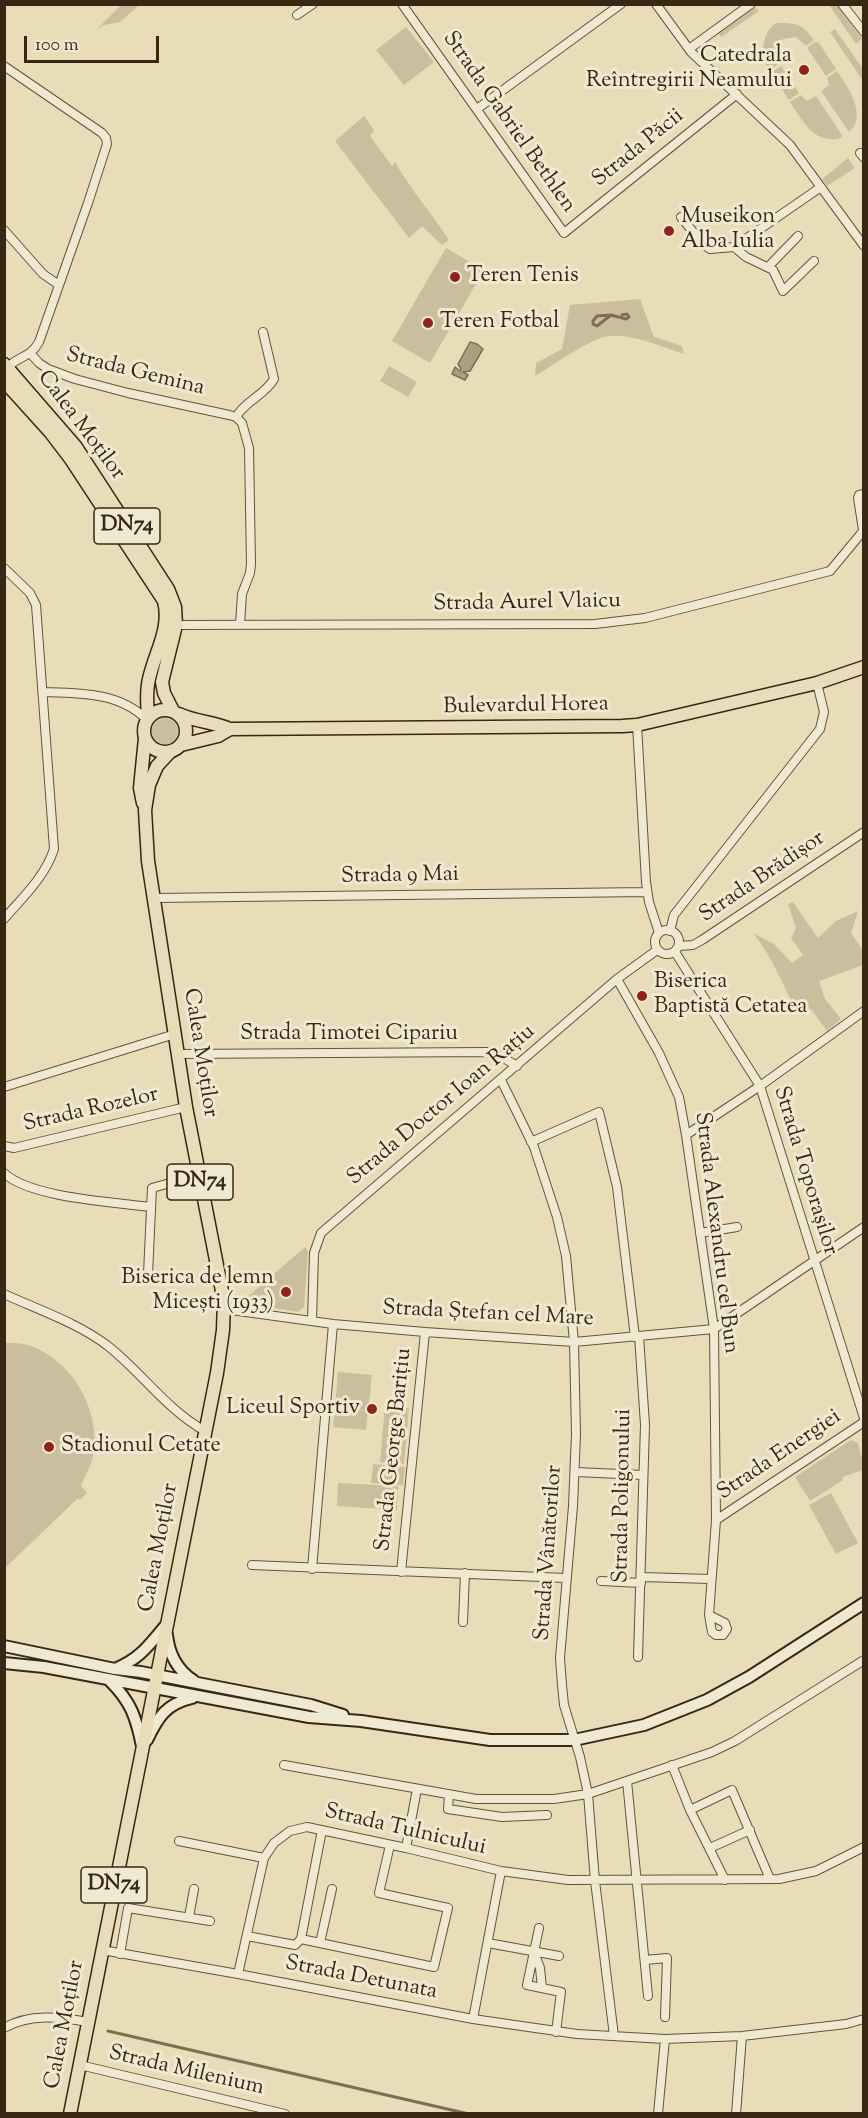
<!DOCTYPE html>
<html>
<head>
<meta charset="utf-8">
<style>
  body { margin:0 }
  #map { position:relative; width:868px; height:2118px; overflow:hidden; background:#e8ddb8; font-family:"Sorts Mill Goudy",serif }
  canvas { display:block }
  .frame { position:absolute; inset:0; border:6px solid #382712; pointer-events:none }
  .scale { position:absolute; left:24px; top:36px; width:135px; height:27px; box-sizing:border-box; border:3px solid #382712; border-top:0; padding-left:8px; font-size:18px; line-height:21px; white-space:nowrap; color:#382712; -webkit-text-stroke:4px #f0e9d1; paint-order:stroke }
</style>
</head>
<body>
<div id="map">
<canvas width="868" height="2118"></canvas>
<div class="frame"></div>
<div class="scale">100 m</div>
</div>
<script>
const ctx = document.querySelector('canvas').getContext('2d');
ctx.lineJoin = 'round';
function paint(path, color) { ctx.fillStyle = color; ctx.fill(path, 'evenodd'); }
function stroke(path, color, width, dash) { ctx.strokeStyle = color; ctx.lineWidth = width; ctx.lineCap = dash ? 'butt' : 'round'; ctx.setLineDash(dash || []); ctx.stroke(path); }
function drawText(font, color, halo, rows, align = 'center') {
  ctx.font = font + ' "Sorts Mill Goudy",serif'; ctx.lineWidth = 6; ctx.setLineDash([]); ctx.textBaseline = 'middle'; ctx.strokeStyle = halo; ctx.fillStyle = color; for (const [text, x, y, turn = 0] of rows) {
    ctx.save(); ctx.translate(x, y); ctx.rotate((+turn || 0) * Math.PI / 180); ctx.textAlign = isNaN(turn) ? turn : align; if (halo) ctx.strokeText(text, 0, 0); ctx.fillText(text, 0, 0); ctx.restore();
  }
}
paint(new Path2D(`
  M 122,4 L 139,5 L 120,22 L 104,25 L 97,29 Z
  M 829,5 L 837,5 L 862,39 L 856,44 Z
  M 754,7 L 759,11 L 721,37 L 718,33 Z
  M 776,23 C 795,23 802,23 814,40 L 806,46 L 796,37 L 783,39 C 775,46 773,54 778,64 L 769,71 C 760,56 761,33 776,23 Z
  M 406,27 L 434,62 L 404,85 L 376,50 Z
  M 835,29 L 863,69 L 863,81 L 830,32 Z
  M 815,42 L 819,43 L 836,69 L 826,76 L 807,48 Z
  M 781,66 L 799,93 L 789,100 L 771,73 Z
  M 837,71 C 848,87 868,116 849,132 L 821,91 L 829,85 L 827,78 Z
  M 801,95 L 807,101 L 816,96 L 842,135 L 841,138 C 814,145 803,121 790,102 Z
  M 364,116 L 374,130 L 370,136 L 392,166 L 395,162 C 411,190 432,214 449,240 L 442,245 L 422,226 L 409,238 L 335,141 Z
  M 848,158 L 855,168 L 827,186 L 822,179 Z
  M 446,248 L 484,270 L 430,363 L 392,341 Z
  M 640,299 L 654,337 L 682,346 L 684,354 C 661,347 635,334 610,336 C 590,338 554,365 535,376 L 536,363 L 562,349 L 570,305 Z
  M 389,366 L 417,382 L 408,397 L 380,381 Z
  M152 731a13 13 0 1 1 26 0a13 13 0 1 1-26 0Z
  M 793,902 L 818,938 L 836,921 L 858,911 L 851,933 L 863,951 L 863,965 L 819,981 L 825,999 L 841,1019 L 827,1031 L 811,1009 L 797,1013 C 784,986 771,955 753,933 L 774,944 L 792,963 L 803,955 L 791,938 L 796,928 L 788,904 Z
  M 305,1247 L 308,1251 L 304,1307 L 298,1312 L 247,1304 L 245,1299 Z
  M 5,1343 C 12,1343 20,1343 28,1345 C 72,1359 102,1411 93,1456 C 91,1466 85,1476 81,1486 L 87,1493 L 80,1500 L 78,1498 L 5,1568 Z
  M 338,1372 L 372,1375 L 366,1430 L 333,1427 Z
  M 385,1406 L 409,1408 L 404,1464 L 380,1462 Z
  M 851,1440 L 858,1443 L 863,1463 L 863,1470 L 842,1477 L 843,1480 L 810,1501 L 795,1477 Z
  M 373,1464 L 405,1467 L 403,1485 L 371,1483 Z
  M 338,1483 L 398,1486 L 397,1510 L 337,1506 Z
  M 831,1493 L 858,1543 L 836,1554 L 809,1505 Z`), '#cabe9c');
const water = new Path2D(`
  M 470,342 L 477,344 L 483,349 L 470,371 L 463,372 L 468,375 L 465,380 L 452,374 L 455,367 L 460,371 L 461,369 L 458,364 Z`);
paint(water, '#ac9f80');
stroke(water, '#7e6f54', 1.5);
stroke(new Path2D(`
  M 611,315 L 597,316 L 593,321 L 593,324 L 597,326 L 611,315 L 626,319 L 629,317 L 627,314 L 622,315
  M 108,2031 L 469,2114`), '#7e6f54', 3);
const street = new Path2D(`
  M 402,4 L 564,233 L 737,94
  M 656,4 L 691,52 L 790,145 L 864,246
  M 842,4 L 864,32
  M 297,15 L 313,4
  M 689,49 L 751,4
  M 4,66 L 102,133 L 106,138 L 107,144 L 88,203 L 39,342 C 31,357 19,356 8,367
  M 477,109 L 621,4
  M 860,153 L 864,158
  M 681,217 L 702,243 L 710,249 L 734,247 L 821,187
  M 4,230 L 43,274 L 59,285
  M 734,247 L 746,257 L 773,270 L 783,291 L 814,261
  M 768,267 L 798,236
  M 31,354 L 39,363 L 48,369 L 75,379 L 128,393 L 229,415 L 236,417 L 242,423 L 249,448 L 251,564 L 250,573 L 242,594 L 240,624
  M 236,417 C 245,401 265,395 274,379 L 263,332
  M 863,530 L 858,498 L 859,495 L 864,494
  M 4,568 L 30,593 L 36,605 L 54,849 C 45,877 23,897 4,919
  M 174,625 L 595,624 L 645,618 L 830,571 L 864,530
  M 43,692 C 79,693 120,692 147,720
  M 637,725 L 646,882 L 649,902 L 659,933
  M 154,898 L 647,892
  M655 942a12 12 0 1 1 24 0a12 12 0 1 1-24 0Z
  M 670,931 L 674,915 L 820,729 L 824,712 L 817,683
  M 679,946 L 693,945 L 702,940 L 864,832
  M 675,952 L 760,1086 L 864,1418
  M 617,979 L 659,1053 L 679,1097 L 686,1135 L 714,1329 L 716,1520 L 709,1615 L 712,1632 L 716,1635 L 723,1635 L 727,1629 L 725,1623 L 709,1615
  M 178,1054 L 486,1052 L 497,1054 L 517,1066
  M 501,1080 L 534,1147 L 557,1217 L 566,1256 L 574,1342 L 576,1434 L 573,1506 L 560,1658 L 562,1685 L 564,1705 L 580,1757 L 588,1794 L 595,1881 L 614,2036
  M 4,1087 L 175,1034
  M 686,1135 L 760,1086 L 864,1011
  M 531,1142 L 599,1112 L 617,1187 L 635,1337
  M 4,1146 L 14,1148 L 186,1107
  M 4,1173 C 30,1198 115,1202 151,1207
  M 700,1233 L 737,1227
  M 148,1274 L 152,1188 L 199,1175
  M 4,1294 C 39,1310 78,1323 108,1346 C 142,1373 167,1410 205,1431
  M 224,1309 L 333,1324 L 425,1332 L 574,1342 L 714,1329 L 864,1227
  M 312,1321 L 314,1253 L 321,1233 L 617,979 L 657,950
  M 575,1472 L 643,1475
  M 716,1520 L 864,1422
  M 252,1565 L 566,1578
  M 312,1569 L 333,1324
  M 401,1572 L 425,1332
  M 641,1577 L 711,1579
  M 601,1581 L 641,1583
  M 463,1622 L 465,1573
  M 638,1657 L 645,1425 L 639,1336
  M 284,1765 L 476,1799 L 554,1799 L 588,1794 L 712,1752 L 735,1741 L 864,1660
  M 672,1765 L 690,1810 L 725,1880
  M 627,1781 L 648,1996
  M 449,1794 L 448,1809 L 502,1817 L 547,1815
  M 690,1810 L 732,1790 L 770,1879
  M 322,1830 L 301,1939 L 434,1967 L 448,1908 L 379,1893 L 390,1845
  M 179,1841 L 264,1858
  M 406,1848 L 417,1789
  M 710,1848 L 750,1830
  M 189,1917 L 194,1889
  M 539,1928 L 527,1985 L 561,1992 L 556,2032
  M 247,1936 L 295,1945 L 301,1939
  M 320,1943 L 332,1889
  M 488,1943 L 559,1956
  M 102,1950 L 238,1974 L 473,2019 L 577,2034 L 665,2039 L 742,2036 L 846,2024 L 864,2019
  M 534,1952 L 540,1968 L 542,1988
  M 120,1954 L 128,1908 L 210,1921
  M 645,1960 L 667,1958 L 665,2017
  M 238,1974 L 264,1858 L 274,1843 L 290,1831 L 307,1827 L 406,1848 L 501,1871 L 568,1880 L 779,1879 L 816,1871 L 864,1847
  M 473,2019 L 501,1871
  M 4,2028 C 30,2013 60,2017 88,2022
  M 80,2065 L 285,2114
  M 658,2114 L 665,2039
  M 736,2114 L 742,2036`);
const secondary = new Path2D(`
  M 167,1635 C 169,1654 177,1670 194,1681
  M 4,1646 L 115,1669 L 141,1672 L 311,1705 L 343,1715
  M 4,1663 L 44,1667 L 309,1717 L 361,1721 L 490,1740 L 574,1740 L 644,1725 L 707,1700 L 749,1677 L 864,1603
  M 115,1669 C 141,1658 148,1646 166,1625
  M 110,1681 C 131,1702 136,1717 142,1746
  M 147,1740 C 158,1717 166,1704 192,1698`);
const primary = new Path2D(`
  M 4,364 L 76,447 L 168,589 L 175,607 L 176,625 L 162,682 L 164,693 L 173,711
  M 4,381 L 51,433 L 70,458 L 164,601 C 171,629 155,652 149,679 C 146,691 147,705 148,717
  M144 731a21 21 0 1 1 42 0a21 21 0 1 1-42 0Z
  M 179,714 C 196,722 214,722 230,729 L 622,726 L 637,725 L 817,683 L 864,667
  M 181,745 L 218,736 L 230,729
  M 143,803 L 140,788 L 145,738
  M 70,2114 L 217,1373 L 223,1330 L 224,1301 L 186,1107 L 148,861 L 145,810 L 149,785 L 157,766 L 170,752`);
stroke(street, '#64543c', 10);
stroke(secondary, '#382712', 14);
stroke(primary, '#382712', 15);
stroke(street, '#f0e9d1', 8);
stroke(secondary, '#f0e9d1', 10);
stroke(primary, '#e8ddb8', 12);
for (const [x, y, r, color] of [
  [804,70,6,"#8f2418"],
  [669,231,6,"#8f2418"],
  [455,277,6,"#8f2418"],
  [428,323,6,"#8f2418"],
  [642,996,6,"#8f2418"],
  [286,1292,6,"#8f2418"],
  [372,1409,6,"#8f2418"],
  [49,1447,6,"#8f2418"]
]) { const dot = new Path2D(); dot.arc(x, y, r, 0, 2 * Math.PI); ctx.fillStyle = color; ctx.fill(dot); stroke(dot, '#f0e9d1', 2); }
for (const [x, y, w] of [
  [127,526,66],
  [200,1182,66],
  [114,1885,66]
]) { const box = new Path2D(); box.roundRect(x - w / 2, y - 18, w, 36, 4.5); ctx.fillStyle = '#f0e9d1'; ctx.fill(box); stroke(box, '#382712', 1.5); }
drawText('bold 21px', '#382712', null, [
  ["DN74",127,526],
  ["DN74",200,1182],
  ["DN74",114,1885]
]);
drawText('22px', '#382712', '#f0e9d1', [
  ["Catedrala",792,57,"right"],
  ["Reîntregirii Neamului",792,82,"right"],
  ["Museikon",681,218],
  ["Alba Iulia",681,243],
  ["Teren Tenis",467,277],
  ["Teren Fotbal",440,323],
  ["Biserica",654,983],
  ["Baptistă Cetatea",654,1008],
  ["Biserica de lemn",274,1279,"right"],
  ["Micești (1933)",274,1304,"right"],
  ["Liceul Sportiv",360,1409,"right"],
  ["Stadionul Cetate",61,1447]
], 'left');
drawText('22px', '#382712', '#f0e9d1', [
  ["Strada Gabriel Bethlen",508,123,55],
  ["Strada Păcii",639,149,-39],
  ["Strada Gemina",135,373,14],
  ["Calea Moților",80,426,53],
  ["Strada Aurel Vlaicu",527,604,-1],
  ["Bulevardul Horea",526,707,-1],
  ["Strada 9 Mai",400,877,-1],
  ["Strada Brădișor",763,878,-34],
  ["Strada Timotei Cipariu",349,1035],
  ["Calea Moților",199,1053,81],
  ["Strada Doctor Ioan Rațiu",442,1106,-40],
  ["Strada Rozelor",91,1111,-13],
  ["Strada Toporașilor",804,1171,73],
  ["Strada Alexandru cel Bun",715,1233,83],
  ["Strada Ștefan cel Mare",488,1315,3],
  ["Strada George Barițiu",395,1450,-84],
  ["Strada Energiei",780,1456,-34],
  ["Strada Poligonului",624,1496,-89],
  ["Calea Moților",160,1548,-79],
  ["Strada Vânătorilor",550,1553,-86],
  ["Strada Tulnicului",405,1831,13],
  ["Strada Detunata",361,1979,11],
  ["Calea Moților",66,2025,-79],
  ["Strada Milenium",186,2072,13]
]);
</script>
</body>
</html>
